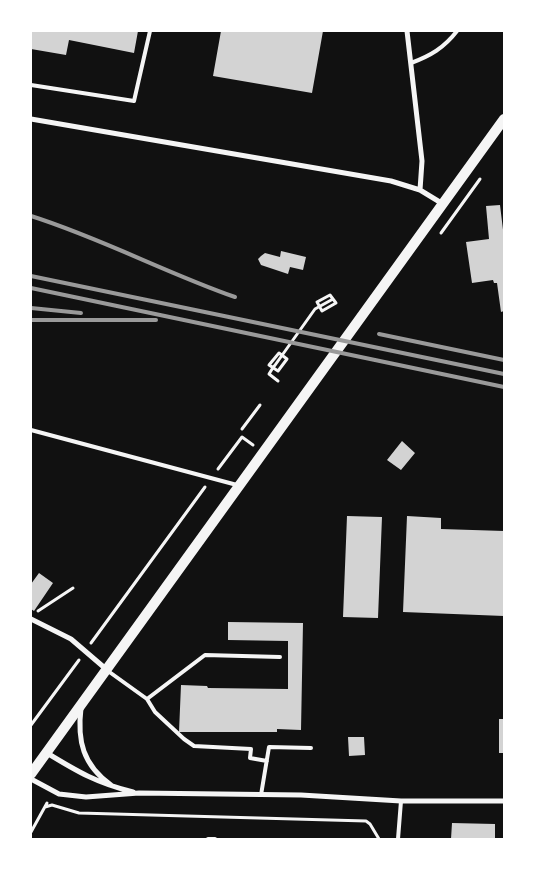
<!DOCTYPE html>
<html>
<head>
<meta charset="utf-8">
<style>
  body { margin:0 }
  #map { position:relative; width:535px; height:870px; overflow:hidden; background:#111; font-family:Signika,sans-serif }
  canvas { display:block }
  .frame { position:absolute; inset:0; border:32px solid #fff; pointer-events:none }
</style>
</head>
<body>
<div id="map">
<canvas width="535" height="870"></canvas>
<div class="frame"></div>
</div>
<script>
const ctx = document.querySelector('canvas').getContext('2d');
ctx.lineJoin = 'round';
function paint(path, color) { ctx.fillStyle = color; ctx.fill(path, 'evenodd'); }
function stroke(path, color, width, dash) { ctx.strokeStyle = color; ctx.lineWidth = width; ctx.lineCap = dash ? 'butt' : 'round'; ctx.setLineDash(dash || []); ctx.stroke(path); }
paint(new Path2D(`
  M 31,31 L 138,31 L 134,53 L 69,40 L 66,55 L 31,49 Z
  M 221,31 L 323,31 L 312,93 L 213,76 Z
  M 500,205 L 504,238 L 504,311 L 501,312 L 497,283 L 494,283 L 493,280 L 472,283 L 466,242 L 489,239 L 486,206 Z
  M 281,251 L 306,257 L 303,270 L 290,267 L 288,274 L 261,265 L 258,259 L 261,256 L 265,253 L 280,257 Z
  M 402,441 L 415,453 L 401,470 L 387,460 Z
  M 347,516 L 382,517 L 378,618 L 343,617 Z
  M 407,516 L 441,518 L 441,529 L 504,531 L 504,616 L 403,612 Z
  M 39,573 L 53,583 L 34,611 L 31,609 L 31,584 Z
  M 228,622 L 303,623 L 301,730 L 277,729 L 277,732 L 179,732 L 181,685 L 207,686 L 208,688 L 288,689 L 288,641 L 228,640 Z
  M 499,719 L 504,719 L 504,753 L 499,753 Z
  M 348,737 L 364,737 L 365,755 L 349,756 Z
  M 452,823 L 495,824 L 495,839 L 451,839 Z`), '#d3d3d3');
stroke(new Path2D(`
  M 441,233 L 480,179
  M 330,295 L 336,303 L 322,311 L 317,302 Z
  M 279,353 L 287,359 L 278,371 L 269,365 Z
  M 274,366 L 269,374 L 278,381
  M 273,368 L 315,309 L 333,299
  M 242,429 L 260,405
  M 218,469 L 242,437 L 253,445
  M 38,611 L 73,588
  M 91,643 L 205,487
  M 31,725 L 79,660
  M 45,807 L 52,805 L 79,813 L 366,821 L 370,824 L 379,839
  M 31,832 L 47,803`), '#f5f5f5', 3);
stroke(new Path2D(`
  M 411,63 C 430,56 444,48 457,31
  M 31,85 L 134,101 L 150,31
  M 31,430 L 237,485
  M 108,671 L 147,699 L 155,712 L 184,739 L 194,746 L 251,749 L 250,758 L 267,761
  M 147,699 L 205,655 L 280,657
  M 261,795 L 269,747 L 311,748
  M 208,839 L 215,839
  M 398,839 L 401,801`), '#f5f5f5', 4);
stroke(new Path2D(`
  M 407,31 L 422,161 L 420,190
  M 31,119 L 391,181 L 420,190 L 443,204
  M 31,619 L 71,639 L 106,669
  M 81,708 C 77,741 83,765 111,785
  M 47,753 C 78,772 97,783 133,792
  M 31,779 L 59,794 L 86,797 L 139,793 L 301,795 L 401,801 L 504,801`), '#f5f5f5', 5);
stroke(new Path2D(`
  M 31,774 L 504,119`), '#f5f5f5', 10);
stroke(new Path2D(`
  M 31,216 C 101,238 166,273 235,297
  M 31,276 L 504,374
  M 31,288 L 504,387
  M 31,308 L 81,313
  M 31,320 L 156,320
  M 379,334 L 504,360`), '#9a9a9a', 4);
</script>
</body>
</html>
